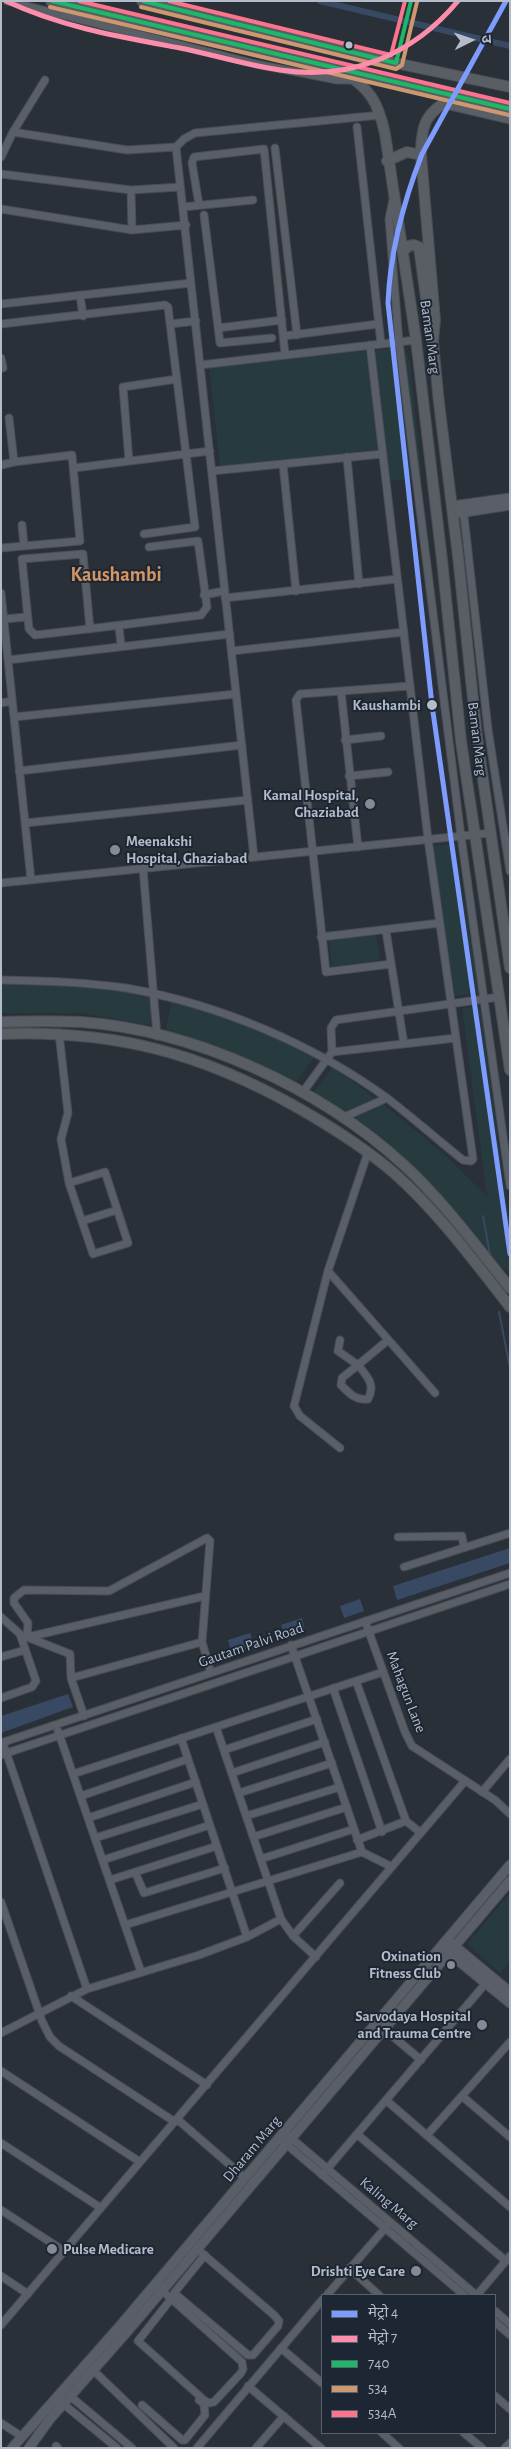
<!DOCTYPE html>
<html>
<head>
<meta charset="utf-8">
<style>
  body { margin:0 }
  #map { position:relative; width:511px; height:2449px; overflow:hidden; background:#2a3038; font-family:"Alegreya Sans","Noto Sans Devanagari",sans-serif }
  canvas { display:block }
  .frame { position:absolute; inset:0; border:2px solid #b4bcc9; pointer-events:none }
  .legend { position:absolute; left:321px; top:2294px; width:175px; height:140px; box-sizing:border-box; background:#1d2633; border:1px solid #59626f; margin:0; padding:6px 9px; list-style:none; font-size:15px; color:#b4bcc9 }
  .legend li { display:flex; align-items:center; gap:10px; height:25px }
  .legend b { width:25px; border:1px solid #59626f }
  .north { position:absolute; left:446px; top:15px; width:50px; height:50px; -webkit-text-stroke:4px #1d2633; paint-order:stroke; rotate:86deg; font-size:14px; font-weight:700; line-height:20px; text-align:center; color:#b4bcc9 }
  .north::after { content:''; display:block; margin:auto; width:18px; height:22px; background:#b4bcc9; clip-path:polygon(50% 0,100% 100%,50% 72%,0 100%) }
</style>
</head>
<body>
<div id="map">
<canvas width="511" height="2449"></canvas>
<div class="frame"></div>
<ul class="legend">
<li><b style="height:6px;background:#7d9cfe"></b>मेट्रो 4</li>
<li><b style="height:6px;background:#fc8eac"></b>मेट्रो 7</li>
<li><b style="height:6px;background:#1ab867"></b>740</li>
<li><b style="height:6px;background:#cd976f"></b>534</li>
<li><b style="height:6px;background:#fc738d"></b>534A</li>
</ul>
<div class="north">उ</div>
</div>
<script>
const ctx = document.querySelector('canvas').getContext('2d');
ctx.lineJoin = 'round';
function paint(path, color) { ctx.fillStyle = color; ctx.fill(path, 'evenodd'); }
function stroke(path, color, width, dash) { ctx.strokeStyle = color; ctx.lineWidth = width; ctx.lineCap = dash ? 'butt' : 'round'; ctx.setLineDash(dash || []); ctx.stroke(path); }
function drawText(font, color, halo, rows, align = 'center') {
  ctx.font = font + ' "Alegreya Sans",sans-serif'; ctx.lineWidth = 4; ctx.setLineDash([]); ctx.textBaseline = 'middle'; ctx.strokeStyle = halo; ctx.fillStyle = color; for (const [text, x, y, turn = 0] of rows) {
    ctx.save(); ctx.translate(x, y); ctx.rotate((+turn || 0) * Math.PI / 180); ctx.textAlign = isNaN(turn) ? turn : align; if (halo) ctx.strokeText(text, 0, 0); ctx.fillText(text, 0, 0); ctx.restore();
  }
}
paint(new Path2D(`
  M 401,348 L 406,352 L 410,362 L 422,478 L 390,481 L 375,353 L 377,350 Z
  M 364,351 L 370,359 L 381,449 L 220,466 L 209,366 Z
  M 455,844 L 479,993 L 455,996 L 432,846 Z
  M 376,935 L 380,960 L 332,966 L 329,944 L 332,940 Z
  M 1,981 L 80,982 L 152,994 L 150,1025 L 80,1013 L 1,1013 Z
  M 172,1000 L 280,1038 L 315,1056 L 296,1082 L 224,1049 L 166,1029 Z
  M 480,1006 L 510,1226 L 510,1271 C 492,1265 480,1241 468,1227 C 441,1193 407,1157 371,1131 C 353,1118 333,1105 314,1092 L 333,1067 L 389,1109 L 443,1153 L 487,1196 L 462,1008 Z
  M 510,1893 L 510,1961 L 500,1973 L 467,1944 Z`), '#273a3e');
paint(new Path2D(`
  M 510,1548 L 510,1563 L 397,1600 L 393,1586 Z
  M 360,1599 L 364,1611 L 344,1618 L 340,1606 Z
  M 302,1618 L 305,1631 L 285,1637 L 281,1625 Z
  M 250,1633 L 255,1647 L 232,1655 L 228,1640 Z
  M 68,1694 L 73,1707 L 1,1733 L 1,1716 Z`), '#384963');
stroke(new Path2D(`
  M 483,1216 L 490,1255
  M 499,1312 L 510,1368`), '#384963', 2);
stroke(new Path2D(`
  M 320,1 L 510,46`), '#384963', 6);
const minor = new Path2D(`
  M 7,1 L 256,64 L 337,80 L 356,80
  M 442,104 L 510,120
  M 357,127 L 381,344
  M 13,132 L 127,150 L 176,147
  M 275,148 L 297,335
  M 1,157 L 13,132 L 45,80
  M 1,174 L 131,190 L 180,187
  M 393,200 L 389,219 L 399,342 L 461,836 L 510,1186
  M 199,205 L 192,163 L 194,157 L 264,149 L 285,354
  M 183,207 L 253,200
  M 1,209 L 132,230 L 131,190
  M 204,215 L 220,343 L 272,338
  M 132,230 L 186,225
  M 80,295 L 83,316
  M 1,304 L 191,283
  M 1,324 L 165,305 L 168,307 L 195,527 L 144,534
  M 171,324 L 196,321
  M 218,328 L 282,320
  M 284,336 L 378,324
  M 1,358 L 3,368
  M 200,365 L 416,340
  M 347,457 L 359,584
  M 129,461 L 123,387 L 177,379
  M 283,464 L 296,591
  M 1,465 L 14,462
  M 74,468 L 210,451
  M 212,471 L 382,454
  M 463,507 L 488,729 L 510,871
  M 22,525 L 24,546
  M 1,548 L 80,541 L 72,455 L 14,462 L 9,418
  M 1,593 L 31,880
  M 204,595 L 224,591
  M 225,598 L 397,579
  M 4,619 L 27,617
  M 119,626 L 121,646
  M 90,629 L 83,554 L 22,559 L 29,629 L 35,635 C 90,629 146,622 201,615 L 207,607 L 198,541 L 149,547
  M 232,651 L 404,632
  M 8,660 L 230,634
  M 341,691 L 358,847
  M 1,703 L 12,701
  M 14,717 L 236,694
  M 345,740 L 381,736
  M 19,771 L 242,745
  M 349,776 L 388,772
  M 25,823 L 248,800
  M 254,857 L 176,147 L 184,139 L 195,133 L 381,115
  M 143,868 L 157,1036
  M 1,883 L 491,833
  M 386,931 L 404,1044
  M 321,937 L 440,923
  M 391,964 L 326,972 L 296,700 L 300,694 L 410,686
  M 1,980 C 43,981 85,982 126,988 C 218,1004 311,1043 387,1098 C 413,1118 438,1140 463,1160 L 471,1161 L 473,1159 L 428,839 L 370,345
  M 59,1033 L 68,1113 L 61,1139 L 69,1183 L 93,1254 L 128,1243 L 105,1172 L 69,1183
  M 332,1052 L 331,1028 L 336,1020 L 499,997
  M 303,1092 L 332,1052 L 456,1038
  M 342,1118 L 387,1098
  M 82,1221 L 117,1210
  M 328,1271 L 435,1393
  M 340,1340 L 338,1351 L 358,1365 L 342,1378 L 341,1385 C 349,1393 356,1401 368,1399 C 376,1385 367,1376 358,1365 L 388,1340
  M 340,1448 L 300,1416 L 294,1406 L 328,1271 L 368,1152
  M 398,1537 L 462,1536 L 464,1548
  M 404,1567 L 510,1533
  M 1,1617 L 20,1634 L 36,1681 L 32,1687 L 1,1698
  M 365,1621 L 405,1732 L 412,1746 L 495,1800 L 510,1814
  M 28,1637 L 205,1596
  M 291,1645 L 362,1852 L 392,1867
  M 1,1657 L 25,1650
  M 71,1678 L 202,1642
  M 356,1681 L 406,1821 L 421,1833
  M 333,1688 L 382,1832
  M 84,1716 L 71,1678 L 70,1654 L 27,1637 L 28,1623 L 14,1603 L 14,1598 L 24,1590 L 109,1591 L 207,1538 L 210,1541 L 202,1642 L 211,1673
  M 216,1727 L 281,1919 L 293,1936 L 316,1957
  M 58,1731 L 141,1972
  M 181,1738 L 247,1937
  M 1,1743 L 510,1573
  M 3,1743 L 87,1989
  M 224,1750 L 317,1719
  M 1,1755 L 510,1584
  M 232,1773 L 325,1742
  M 73,1774 L 383,1672
  M 482,1792 L 510,1759
  M 239,1793 L 332,1763
  M 81,1796 L 188,1759
  M 246,1816 L 340,1787
  M 88,1818 L 196,1782
  M 253,1837 L 347,1807
  M 95,1838 L 203,1804
  M 357,1840 L 406,1821
  M 261,1859 L 354,1829
  M 103,1860 L 210,1825
  M 135,1872 L 144,1893 L 225,1868
  M 110,1880 L 217,1846
  M 1,1902 L 42,2021 L 50,2037 L 59,2046 L 175,2122
  M 125,1925 L 362,1852
  M 293,1936 L 340,1883
  M 71,1996 L 207,2085
  M 384,2029 L 421,2060
  M 1,2033 L 87,1989 L 199,1955 L 247,1937 L 281,1919
  M 1,2071 L 140,2162
  M 462,2096 L 510,2137
  M 387,2101 L 510,2207
  M 177,2119 L 245,2178
  M 284,2132 L 476,2295
  M 358,2135 L 506,2261
  M 427,2135 L 510,2042
  M 279,2138 L 464,2295
  M 1,2143 L 101,2208
  M 322,2175 L 486,1983
  M 1,2210 L 64,2251
  M 197,2249 L 274,2315 L 279,2321 L 278,2326 L 253,2355 L 248,2355 L 174,2293 L 205,2255
  M 349,2268 L 379,2295
  M 1,2276 L 28,2294
  M 159,2288 L 242,2362 L 243,2369 L 241,2373 L 214,2402 L 209,2403 L 204,2400 L 138,2341 L 171,2299
  M 327,2295 L 387,2226
  M 477,2295 L 510,2256
  M 495,2311 L 510,2324
  M 495,2322 L 510,2335
  M 1,2325 L 465,1781
  M 281,2348 L 322,2383
  M 93,2370 L 174,2448
  M 248,2386 L 321,2448
  M 70,2396 L 132,2448
  M 495,2396 L 510,2409
  M 61,2402 L 117,2448
  M 142,2405 L 182,2440 L 185,2440 L 205,2415 L 204,2404 L 199,2400
  M 1,2423 L 21,2436
  M 382,2433 L 399,2448
  M 464,2433 L 482,2448
  M 56,2446 L 58,2448
  M 197,2448 L 322,2300
  M 256,2448 L 284,2416
  M 505,2448 L 510,2443`);
const tertiary = new Path2D(`
  M 452,506 L 510,498
  M 453,514 L 510,505
  M 451,1943 L 510,1992
  M 444,1949 L 510,2003
  M 12,2448 L 119,2327 L 510,1865
  M 29,2448 L 50,2419 L 126,2333 L 510,1881`);
const secondary = new Path2D(`
  M 51,1 L 510,109
  M 142,1 L 400,64 L 510,87
  M 342,71 C 370,89 378,101 385,134 L 416,340 L 442,560 L 461,741 L 510,1070
  M 454,97 C 426,112 421,123 421,155 L 435,320 L 433,342 L 439,403 L 458,556 L 477,737 L 510,968
  M 387,161 L 407,152 L 421,155
  M 403,252 L 408,246 L 414,245 L 419,247 L 426,298
  M 1,1022 C 28,1021 54,1021 81,1022 C 195,1030 320,1088 404,1165 C 444,1202 476,1246 510,1288
  M 1,1034 C 115,1030 202,1053 300,1109 C 333,1128 365,1148 394,1173 C 438,1212 474,1261 510,1307`);
stroke(minor, '#484c53', 9);
stroke(tertiary, '#484c53', 11);
stroke(secondary, '#484c53', 12);
stroke(minor, '#5a5e66', 7);
stroke(tertiary, '#5a5e66', 9);
stroke(secondary, '#595d64', 10);
stroke(new Path2D(`
  M 52,1 L 510,109
  M 143,1 L 396,63 L 411,1`), '#1ab867', 4);
stroke(new Path2D(`
  M 50,7 L 509,115
  M 141,7 L 396,69 L 402,65 L 417,2`), '#cd976f', 4);
stroke(new Path2D(`
  M 79,1 L 510,103
  M 169,1 L 391,55 L 405,1`), '#fc738d', 4);
stroke(new Path2D(`
  M 506,1 L 422,154 C 403,203 390,251 388,303 L 432,705 L 510,1254`), '#7d9cfe', 5);
stroke(new Path2D(`
  M 6,1 C 61,27 121,37 180,48 C 214,55 246,65 280,70 C 350,81 413,55 458,1`), '#fc8eac', 5);
for (const [x, y, r, color] of [
  [349,45,4.5,"#b4bcc9"],
  [432,705,6,"#b4bcc9"],
  [370,804,6,"#848b96"],
  [115,850,6,"#848b96"],
  [451,1965,5,"#848b96"],
  [482,2025,6,"#848b96"],
  [52,2249,6,"#848b96"],
  [416,2271,6,"#848b96"]
]) { const dot = new Path2D(); dot.arc(x, y, r, 0, 2 * Math.PI); ctx.fillStyle = color; ctx.fill(dot); stroke(dot, '#1d2633', 2); }
drawText('15px', '#b4bcc9', '#1d2633', [
  ["Baman Marg",430,337,82],
  ["Baman Marg",477,739,83],
  ["Gautam Palvi Road",251,1645,-19],
  ["Mahagun Lane",406,1692,69],
  ["Dharam Marg",252,2149,-50],
  ["Kaling Marg",389,2203,40]
]);
drawText('bold 15px', '#b4bcc9', '#1d2633', [
  ["Kaushambi",421,705]
], 'right');
drawText('bold 15px', '#b4bcc9', '#1d2633', [
  ["Kamal Hospital,",359,795],
  ["Ghaziabad",359,812],
  ["Meenakshi",126,841,"left"],
  ["Hospital, Ghaziabad",126,858,"left"],
  ["Oxination",441,1956],
  ["Fitness Club",441,1973],
  ["Sarvodaya Hospital",471,2016],
  ["and Trauma Centre",471,2033],
  ["Pulse Medicare",63,2249,"left"],
  ["Drishti Eye Care",405,2271]
], 'right');
drawText('bold 20px', '#d59563', '#1d2633', [
  ["Kaushambi",116,575]
]);
</script>
</body>
</html>
